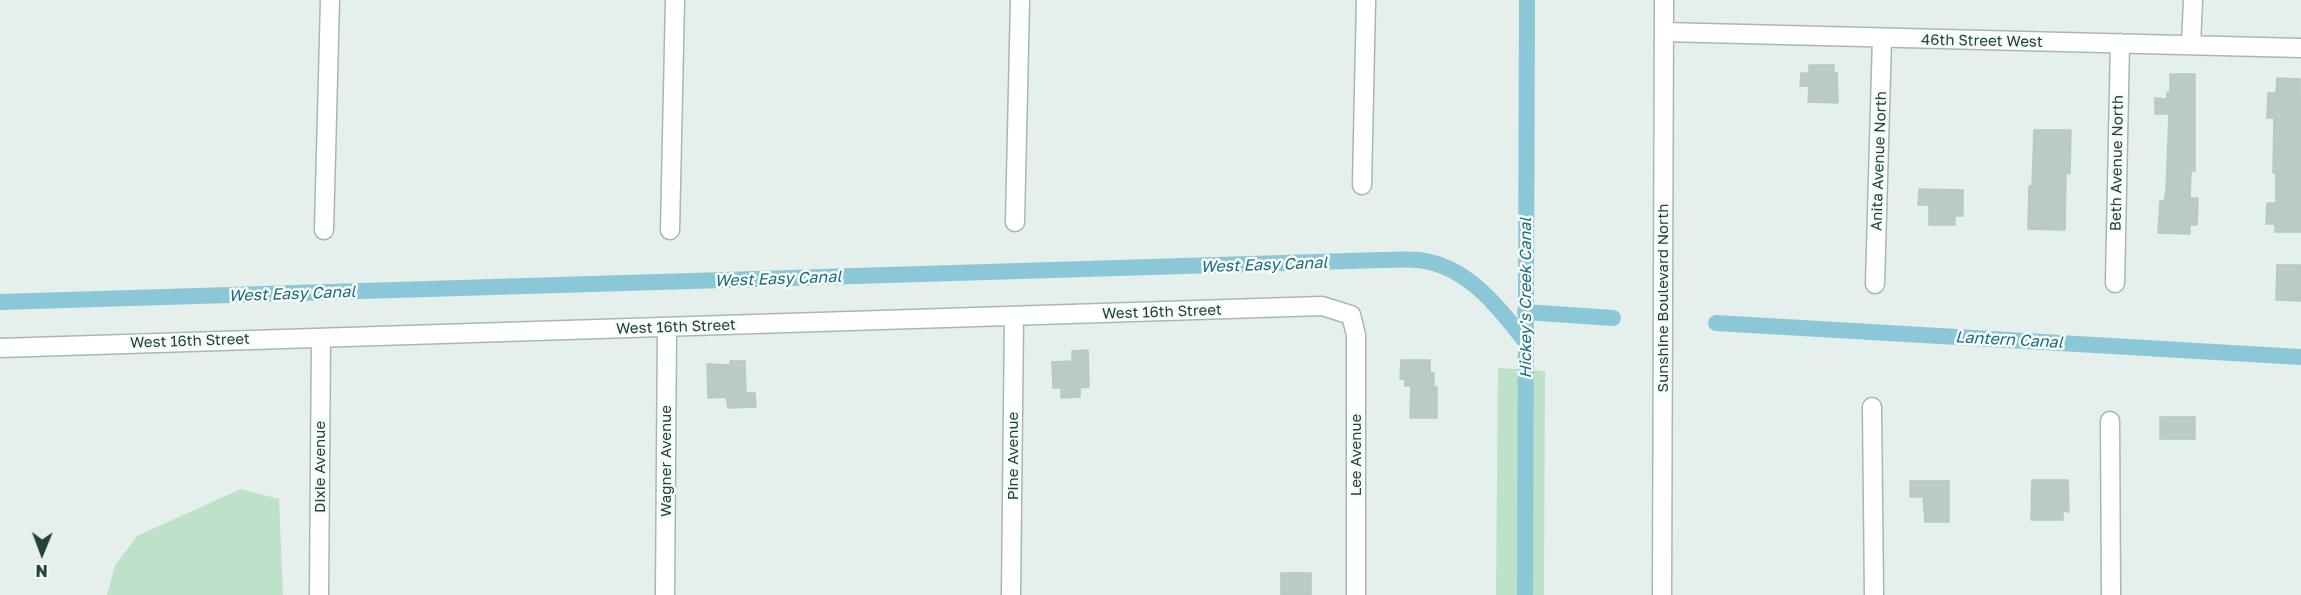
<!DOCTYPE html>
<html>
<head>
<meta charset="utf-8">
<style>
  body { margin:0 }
  #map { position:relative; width:2301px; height:595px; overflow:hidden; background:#e5efeb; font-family:"Golos Text",sans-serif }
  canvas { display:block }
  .north { position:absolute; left:12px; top:523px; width:60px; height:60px; -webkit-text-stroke:4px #f6fbf9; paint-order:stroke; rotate:181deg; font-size:16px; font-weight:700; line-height:24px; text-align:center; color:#23423b }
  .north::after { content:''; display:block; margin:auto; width:21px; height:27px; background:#23423b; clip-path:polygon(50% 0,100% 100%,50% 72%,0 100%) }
</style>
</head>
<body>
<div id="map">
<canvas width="2301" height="595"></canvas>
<div class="north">N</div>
</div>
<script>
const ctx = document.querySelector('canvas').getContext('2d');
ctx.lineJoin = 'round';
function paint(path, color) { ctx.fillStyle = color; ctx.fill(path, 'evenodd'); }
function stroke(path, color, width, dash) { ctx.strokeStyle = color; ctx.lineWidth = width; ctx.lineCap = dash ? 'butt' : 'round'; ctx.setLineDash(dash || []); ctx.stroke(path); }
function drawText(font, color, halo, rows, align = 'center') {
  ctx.font = font + ' "Golos Text",sans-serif'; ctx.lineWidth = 5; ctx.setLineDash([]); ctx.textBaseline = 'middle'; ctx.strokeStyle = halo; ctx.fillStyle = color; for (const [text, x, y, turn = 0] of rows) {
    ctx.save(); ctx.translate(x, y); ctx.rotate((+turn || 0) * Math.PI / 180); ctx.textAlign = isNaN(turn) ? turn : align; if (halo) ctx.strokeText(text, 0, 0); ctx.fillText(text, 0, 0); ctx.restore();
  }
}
paint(new Path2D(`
  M 1498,368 L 1545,371 L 1544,595 L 1496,595 Z
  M 241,489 L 279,499 L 283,595 L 107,595 L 115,566 L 137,536 Z`), '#bde1c9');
stroke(new Path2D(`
  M 0,302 L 1381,260 C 1393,260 1406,259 1419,260 C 1467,266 1497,305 1525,341
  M 1525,312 L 1613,318
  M 1716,323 L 2301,357
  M 1525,595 L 1527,0`), '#8bc7d6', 16);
const building = new Path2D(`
  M 1809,65 L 1834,65 L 1834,73 L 1837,73 L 1838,103 L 1808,102 L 1809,86 L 1800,86 L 1801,73 L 1809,73 Z
  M 2170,74 L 2195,74 L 2195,171 L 2191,171 L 2190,198 L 2198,198 L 2197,225 L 2190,225 L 2190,234 L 2158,233 L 2160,201 L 2164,201 L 2166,191 L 2169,114 L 2155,114 L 2155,98 L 2167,99 L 2167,92 L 2170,92 Z
  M 2277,78 L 2300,79 L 2301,232 L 2275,232 L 2275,224 L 2266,224 L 2267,203 L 2276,203 L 2276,173 L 2273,173 L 2274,118 L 2267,118 L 2268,93 L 2276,93 Z
  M 2034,130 L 2071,130 L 2070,174 L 2066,173 L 2065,230 L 2028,229 L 2029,186 L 2032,186 Z
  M 1919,189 L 1963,190 L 1963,216 L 1955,216 L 1955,225 L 1929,225 L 1929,205 L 1918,205 Z
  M 2277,265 L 2301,265 L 2301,301 L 2276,300 Z
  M 1088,350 L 1089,387 L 1080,388 L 1080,397 L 1061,398 L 1061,388 L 1053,388 L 1052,362 L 1072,361 L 1072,351 Z
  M 1401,360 L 1430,360 L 1430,373 L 1434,373 L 1434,387 L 1437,387 L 1437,418 L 1410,418 L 1411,386 L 1405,386 L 1405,379 L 1400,379 Z
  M 730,361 L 745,361 L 746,393 L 755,393 L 756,407 L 728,408 L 726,397 L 708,398 L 707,364 L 730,365 Z
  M 2160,417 L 2195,417 L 2195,439 L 2160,439 Z
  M 2032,480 L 2068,480 L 2069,512 L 2063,511 L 2063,520 L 2031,520 Z
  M 1910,481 L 1949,481 L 1949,522 L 1925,522 L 1923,497 L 1910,497 Z
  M 1281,573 L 1311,573 L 1311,595 L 1281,595 Z`);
paint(building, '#bacac4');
stroke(building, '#b7c9c2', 1.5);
const street = new Path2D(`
  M 1664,32 L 2301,48
  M 2191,45 L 2193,0
  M 1362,185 L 1366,0
  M 1015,222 L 1020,0
  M 324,230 L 330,0
  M 670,230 L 675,0
  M 2115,283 L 2120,43
  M 1875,284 L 1882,38
  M 0,348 L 1322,306 L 1351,315 L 1356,335 L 1356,595
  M 1872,407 L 1874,595
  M 2110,421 L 2111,595
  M 319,595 L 321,338
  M 665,595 L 667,327
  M 1011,595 L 1014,317`);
const secondary = new Path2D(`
  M 1662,595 L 1664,0`);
stroke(street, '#a7b8b3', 21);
stroke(secondary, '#a3bbb4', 21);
stroke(street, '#fff', 18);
stroke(secondary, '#fff', 18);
drawText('15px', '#23423b', '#f6fbf9', [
  ["46th Street West",1982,41,1],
  ["Anita Avenue North",1879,161,-88],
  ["Beth Avenue North",2117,163,-89],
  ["Sunshine Boulevard North",1663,298,-90],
  ["West 16th Street",1162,312,-2],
  ["West 16th Street",676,327,-2],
  ["West 16th Street",190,341,-2],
  ["Lee Avenue",1356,455,-90],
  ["Pine Avenue",1013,456,-90],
  ["Wagner Avenue",666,461,-90],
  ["Dixie Avenue",320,467,-90]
]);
drawText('italic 16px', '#196c82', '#f6fbf9', [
  ["West Easy Canal",1264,265,-2],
  ["West Easy Canal",778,279,-2],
  ["West Easy Canal",292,294,-2],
  ["Hickey's Creek Canal",1526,298,-90],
  ["Lantern Canal",2009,340,3]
]);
</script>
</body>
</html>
